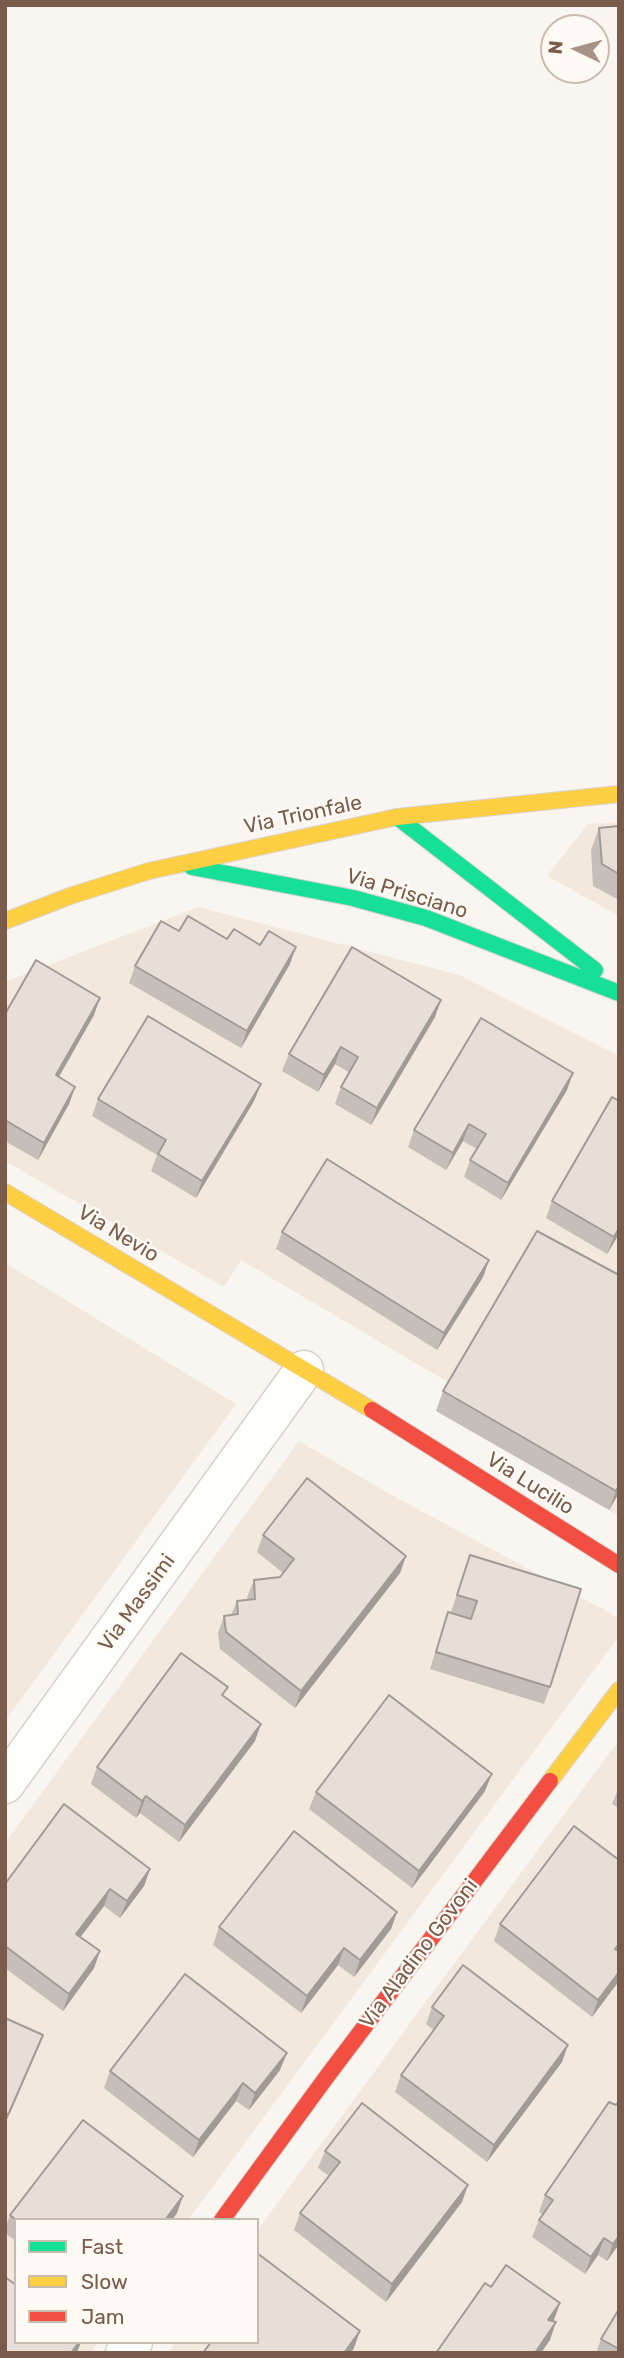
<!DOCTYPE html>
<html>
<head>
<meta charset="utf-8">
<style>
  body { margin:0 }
  #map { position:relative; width:624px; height:2358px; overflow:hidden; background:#f9f5f0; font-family:Rubik,sans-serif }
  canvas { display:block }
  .frame { position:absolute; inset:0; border:7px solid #7a5c4d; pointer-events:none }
  .legend { position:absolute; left:14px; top:2218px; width:245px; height:126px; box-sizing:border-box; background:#fffaf3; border:2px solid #cabbb1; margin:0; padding:9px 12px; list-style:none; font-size:21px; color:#7a5c4d }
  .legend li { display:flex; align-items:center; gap:14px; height:35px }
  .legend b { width:35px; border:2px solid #cabbb1 }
  .north { position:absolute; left:540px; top:14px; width:70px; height:70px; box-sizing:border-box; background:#fffaf3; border:2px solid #cabbb1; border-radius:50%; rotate:275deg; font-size:19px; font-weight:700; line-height:28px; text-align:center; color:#7a5c4d }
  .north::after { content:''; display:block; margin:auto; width:24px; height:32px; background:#a69286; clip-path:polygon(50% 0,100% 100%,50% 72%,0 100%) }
</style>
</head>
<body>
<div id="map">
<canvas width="624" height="2358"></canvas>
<div class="frame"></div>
<ul class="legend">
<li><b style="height:9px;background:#16e098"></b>Fast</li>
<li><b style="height:9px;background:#ffcf43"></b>Slow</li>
<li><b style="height:9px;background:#f24e42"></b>Jam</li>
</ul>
<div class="north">N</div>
</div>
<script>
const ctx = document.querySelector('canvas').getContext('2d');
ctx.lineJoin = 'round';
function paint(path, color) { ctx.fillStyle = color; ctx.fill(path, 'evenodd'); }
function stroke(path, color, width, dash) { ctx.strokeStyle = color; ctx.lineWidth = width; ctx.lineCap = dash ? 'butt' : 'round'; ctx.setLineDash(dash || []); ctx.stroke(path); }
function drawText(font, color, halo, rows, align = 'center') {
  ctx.font = font + ' Rubik,sans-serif'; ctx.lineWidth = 5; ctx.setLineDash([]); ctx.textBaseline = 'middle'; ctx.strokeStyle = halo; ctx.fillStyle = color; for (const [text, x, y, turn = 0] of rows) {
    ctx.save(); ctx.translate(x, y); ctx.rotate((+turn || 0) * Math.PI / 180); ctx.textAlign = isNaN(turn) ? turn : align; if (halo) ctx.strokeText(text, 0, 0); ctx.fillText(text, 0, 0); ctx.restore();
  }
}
paint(new Path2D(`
  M 619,822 L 619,916 L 547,876 L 588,824 Z
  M 198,907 L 459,975 L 619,1056 L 619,1516 L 436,1411 L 451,1384 L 241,1260 L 224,1287 L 5,1161 L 5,982 Z
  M 5,1263 L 236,1404 L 5,1721 Z
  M 299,1441 L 388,1493 L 619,1618 L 619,1636 L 188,2220 L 16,2220 L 16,2342 L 98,2342 L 91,2353 L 5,2353 L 5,1843 Z
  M 619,1740 L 619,2353 L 168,2353 L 176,2342 L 257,2342 L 257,2231 Z`), '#f2e8de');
const street = new Path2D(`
  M 5,1784 L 304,1370
  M 125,2353 L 133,2342`);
const fast = new Path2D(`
  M 397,817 L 595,970
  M 192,867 L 353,898 L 426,918 L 619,993`);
const slow = new Path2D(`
  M 5,921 L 70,896 L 149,871 L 397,817 L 619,794
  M 5,1192 L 372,1410
  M 550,1781 L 619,1690`);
const jam = new Path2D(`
  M 372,1410 L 619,1565
  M 222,2220 L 328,2075 L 550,1781`);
stroke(street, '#d7d1cb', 41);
stroke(fast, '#d9d2cb', 18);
stroke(slow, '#d9d2cb', 18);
stroke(jam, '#d9d2cb', 18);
stroke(street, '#fefefd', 38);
stroke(fast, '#16e098', 16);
stroke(slow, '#ffcf43', 16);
stroke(jam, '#f24e42', 16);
paint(new Path2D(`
  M 619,826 L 619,900 L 593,886 L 591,850 L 599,828 Z
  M 227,939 L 290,964 L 241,1048 L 129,983 L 135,966 Z
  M 5,1014 L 94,1015 L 59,1077 L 75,1087 L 69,1104 L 38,1160 L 5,1141 Z
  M 435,1017 L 371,1125 L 335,1104 L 341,1087 L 350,1073 L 335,1064 L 318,1092 L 282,1071 L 289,1054 Z
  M 261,1084 L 254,1101 L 196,1198 L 151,1171 L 157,1155 L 92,1116 L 98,1099 Z
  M 567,1090 L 501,1200 L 464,1177 L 470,1160 L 477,1149 L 463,1141 L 446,1170 L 408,1147 L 414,1130 Z
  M 552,1201 L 619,1234 L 607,1254 L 546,1218 Z
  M 282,1232 L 489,1260 L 483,1277 L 437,1350 L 276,1249 Z
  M 443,1391 L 619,1493 L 609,1510 L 436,1411 Z
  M 263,1535 L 406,1556 L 400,1573 L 295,1708 L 220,1649 L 218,1633 L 224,1616 L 231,1615 L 237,1601 L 248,1600 L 247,1597 L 254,1580 L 280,1577 L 283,1573 L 257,1552 Z
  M 470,1555 L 550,1687 L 544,1704 L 430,1669 L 448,1612 L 470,1619 L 470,1618 L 451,1612 Z
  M 224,1697 L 255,1741 L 179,1842 L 140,1813 L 136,1818 L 91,1784 L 97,1767 Z
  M 619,1787 L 619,1808 L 612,1804 Z
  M 485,1791 L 412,1888 L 309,1809 L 316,1792 Z
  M 150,1869 L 144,1886 L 120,1918 L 104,1906 L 80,1937 L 100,1951 L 94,1968 L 63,2011 L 5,1968 L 5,1884 Z
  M 397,1912 L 391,1929 L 354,1977 L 338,1965 L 301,2013 L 213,1945 L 219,1927 Z
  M 500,1924 L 619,1981 L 592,2017 L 494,1941 Z
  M 432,2007 L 562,2062 L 487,2162 L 395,2092 L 401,2075 L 434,2030 L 426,2024 Z
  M 280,2070 L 249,2110 L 236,2101 L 193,2157 L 104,2088 L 110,2071 Z
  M 325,2151 L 462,2202 L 386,2302 L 294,2230 L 300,2213 L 329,2176 L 318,2168 Z
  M 545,2195 L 619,2244 L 607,2261 L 598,2255 L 585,2274 L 532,2237 L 539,2220 L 543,2215 L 539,2212 Z
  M 177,2213 L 172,2220 L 16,2220 L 16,2241 L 5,2233 L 5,2229 L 10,2215 Z
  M 619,2309 L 619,2353 L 596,2353 L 601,2339 Z`), '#c6bfb9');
paint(new Path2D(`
  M 296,947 L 290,964 L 241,1048 L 247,1031 Z
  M 100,998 L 94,1015 L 50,1092 L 56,1075 Z
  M 441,1000 L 435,1017 L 371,1125 L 377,1108 Z
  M 341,1047 L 335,1064 L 318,1092 L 324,1075 Z
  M 573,1073 L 567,1090 L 501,1200 L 508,1183 Z
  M 261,1084 L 254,1101 L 196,1198 L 202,1181 Z
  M 75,1087 L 69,1104 L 38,1160 L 44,1143 Z
  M 469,1124 L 463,1141 L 446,1170 L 453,1153 Z
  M 619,1228 L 619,1234 L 607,1254 L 614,1237 Z
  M 489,1260 L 483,1277 L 437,1350 L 444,1333 Z
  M 619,1486 L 619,1493 L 609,1510 L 616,1491 Z
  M 406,1556 L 400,1573 L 295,1708 L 301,1691 Z
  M 261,1724 L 255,1741 L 179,1842 L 185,1825 Z
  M 492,1774 L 485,1791 L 412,1888 L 419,1871 Z
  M 146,1796 L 140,1813 L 136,1818 L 142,1801 Z
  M 150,1869 L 144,1886 L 120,1918 L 127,1901 Z
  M 110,1889 L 104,1906 L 70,1951 L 76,1934 Z
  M 397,1912 L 391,1929 L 354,1977 L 360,1960 Z
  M 344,1948 L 338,1965 L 301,2013 L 307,1996 Z
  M 100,1951 L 94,1968 L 63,2011 L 69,1994 Z
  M 619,1972 L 619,1981 L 592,2017 L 598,2000 Z
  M 43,2035 L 36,2052 L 5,2124 L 5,2116 Z
  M 568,2045 L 562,2062 L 487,2162 L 494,2145 Z
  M 287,2053 L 280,2070 L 249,2110 L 255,2093 Z
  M 243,2083 L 236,2101 L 193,2157 L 199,2140 Z
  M 468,2185 L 462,2202 L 386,2302 L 392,2284 Z
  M 183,2196 L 177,2213 L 172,2220 L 165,2220 Z
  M 619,2236 L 619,2244 L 607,2261 L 613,2244 Z
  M 604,2238 L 598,2255 L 585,2274 L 591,2257 Z
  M 560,2303 L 554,2320 L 542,2337 L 548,2320 Z
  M 556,2322 L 550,2340 L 541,2353 L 535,2353 Z
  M 360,2331 L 354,2348 L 351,2353 L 344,2353 Z
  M 79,2342 L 81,2342 L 77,2353 L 71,2353 Z`), '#a19b96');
const building = new Path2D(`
  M 619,826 L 619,874 L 602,864 L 599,828 Z
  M 188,916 L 227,939 L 234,929 L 260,945 L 269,931 L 296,947 L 247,1031 L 135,966 L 161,921 L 179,931 Z
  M 352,947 L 441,1000 L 377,1108 L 341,1087 L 358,1057 L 341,1047 L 324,1075 L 289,1054 Z
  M 36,960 L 100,998 L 56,1075 L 75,1087 L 44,1143 L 5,1120 L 5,1014 Z
  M 148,1016 L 261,1084 L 202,1181 L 158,1154 L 166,1140 L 98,1099 Z
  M 481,1018 L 573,1073 L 508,1183 L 470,1160 L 486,1134 L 469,1124 L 453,1153 L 414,1130 Z
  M 612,1097 L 619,1101 L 619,1228 L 614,1237 L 552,1201 Z
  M 327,1159 L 489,1260 L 444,1333 L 282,1232 Z
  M 537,1231 L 619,1275 L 619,1486 L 616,1491 L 443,1391 Z
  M 307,1478 L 406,1556 L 301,1691 L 226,1632 L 224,1616 L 238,1614 L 237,1601 L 255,1599 L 254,1580 L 280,1577 L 294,1559 L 263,1535 Z
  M 470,1555 L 581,1589 L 550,1687 L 436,1652 L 448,1612 L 471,1619 L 477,1601 L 457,1595 Z
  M 181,1653 L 228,1687 L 222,1695 L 261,1724 L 185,1825 L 146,1796 L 142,1801 L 97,1767 Z
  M 389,1695 L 492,1774 L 419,1871 L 316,1792 Z
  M 64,1804 L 150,1869 L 127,1901 L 110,1889 L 76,1934 L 100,1951 L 69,1994 L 5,1946 L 5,1884 Z
  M 574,1826 L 619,1860 L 619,1944 L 615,1949 L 619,1951 L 619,1972 L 598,2000 L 500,1924 Z
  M 294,1831 L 397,1912 L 360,1960 L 344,1948 L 307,1996 L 219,1927 Z
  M 463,1965 L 568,2045 L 494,2145 L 401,2075 L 444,2016 L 432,2007 Z
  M 185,1974 L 287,2053 L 255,2093 L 243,2083 L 199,2140 L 110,2071 Z
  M 5,2018 L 43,2035 L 9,2113 L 5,2116 Z
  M 619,2101 L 619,2236 L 613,2244 L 604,2238 L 591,2257 L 539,2220 L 553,2200 L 545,2195 L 609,2102 L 616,2105 Z
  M 362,2103 L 468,2185 L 392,2284 L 300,2213 L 340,2162 L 325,2151 Z
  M 83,2120 L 183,2196 L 165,2220 L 16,2220 L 10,2215 Z
  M 257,2253 L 360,2331 L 344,2353 L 203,2353 L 211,2342 L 257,2342 Z
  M 506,2265 L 560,2303 L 548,2320 L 556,2322 L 535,2353 L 436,2353 L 485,2283 L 491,2287 Z
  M 5,2277 L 16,2285 L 16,2342 L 79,2342 L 71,2353 L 5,2353 Z
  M 619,2309 L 619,2349 L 601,2339 Z`);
paint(building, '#e6ded7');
stroke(building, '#a19b96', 2);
drawText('21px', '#7a5c4d', '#fffaf3', [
  ["Via Trionfale",303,815,-12],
  ["Via Prisciano",407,894,17],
  ["Via Nevio",118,1234,31],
  ["Via Lucilio",530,1484,32],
  ["Via Massimi",137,1603,-54],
  ["Via Aladino Govoni",419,1954,-53]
]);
</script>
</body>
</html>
